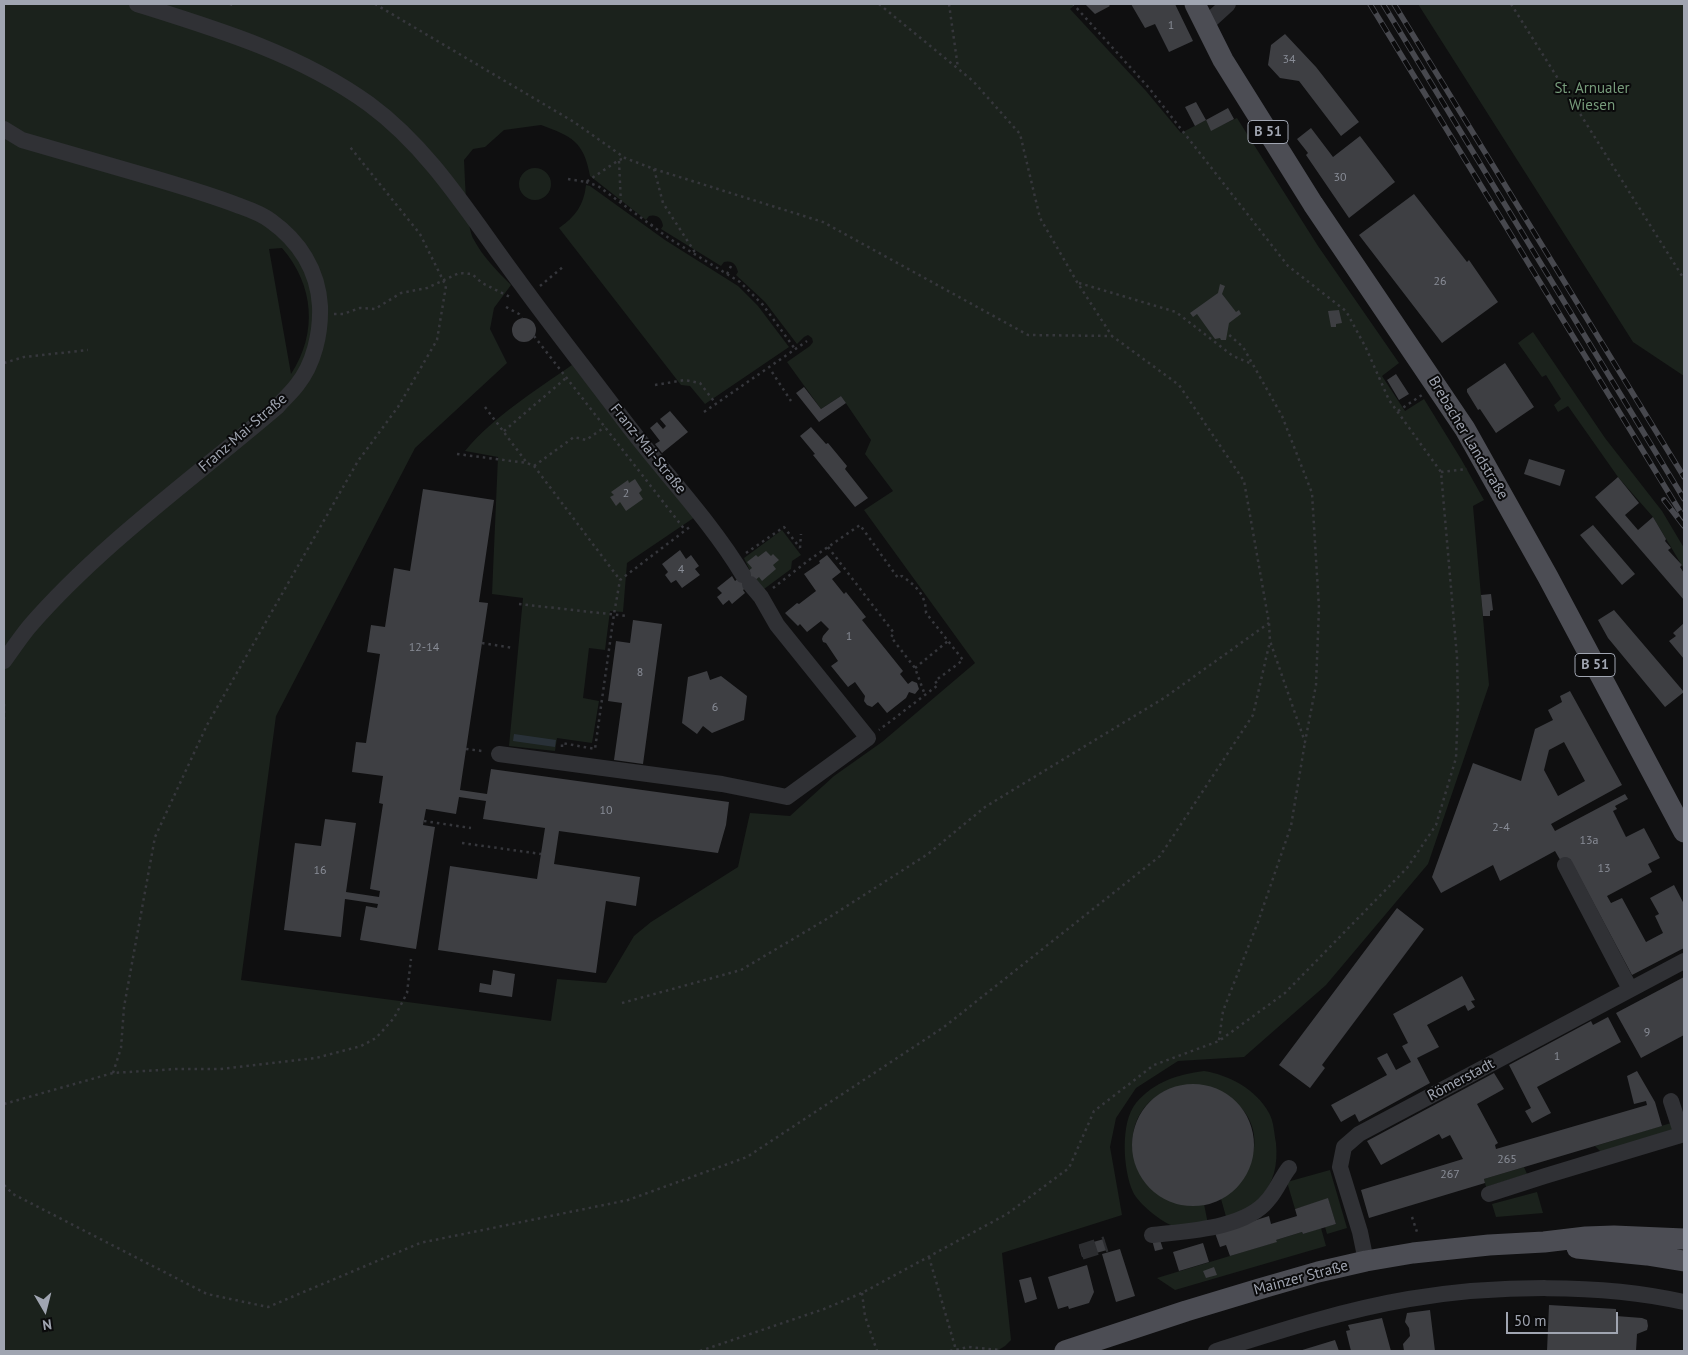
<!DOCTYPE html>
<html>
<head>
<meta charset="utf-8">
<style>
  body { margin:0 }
  #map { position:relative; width:1688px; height:1355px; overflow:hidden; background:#0f0f10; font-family:"PT Sans",sans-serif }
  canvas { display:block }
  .frame { position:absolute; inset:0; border:5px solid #a0a5b1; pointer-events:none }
  .north { position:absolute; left:20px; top:1285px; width:50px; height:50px; -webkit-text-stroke:4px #0a0a0b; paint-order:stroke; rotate:172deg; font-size:14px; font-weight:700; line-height:20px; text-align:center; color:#a0a5b1 }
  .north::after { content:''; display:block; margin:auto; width:18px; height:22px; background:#a0a5b1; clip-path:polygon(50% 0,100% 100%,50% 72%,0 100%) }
  .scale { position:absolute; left:1506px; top:1312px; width:112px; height:22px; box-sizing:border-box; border:2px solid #a0a5b1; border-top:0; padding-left:6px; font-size:15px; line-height:18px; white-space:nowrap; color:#a0a5b1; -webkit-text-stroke:4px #0a0a0b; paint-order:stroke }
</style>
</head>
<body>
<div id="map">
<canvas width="1688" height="1355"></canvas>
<div class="frame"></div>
<div class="north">N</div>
<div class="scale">50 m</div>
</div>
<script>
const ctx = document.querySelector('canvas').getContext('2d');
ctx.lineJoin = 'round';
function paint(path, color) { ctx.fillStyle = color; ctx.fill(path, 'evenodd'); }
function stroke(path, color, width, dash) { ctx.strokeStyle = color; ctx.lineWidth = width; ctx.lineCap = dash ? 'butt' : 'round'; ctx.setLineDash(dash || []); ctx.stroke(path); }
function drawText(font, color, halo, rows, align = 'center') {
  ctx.font = font + ' "PT Sans",sans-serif'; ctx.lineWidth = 4; ctx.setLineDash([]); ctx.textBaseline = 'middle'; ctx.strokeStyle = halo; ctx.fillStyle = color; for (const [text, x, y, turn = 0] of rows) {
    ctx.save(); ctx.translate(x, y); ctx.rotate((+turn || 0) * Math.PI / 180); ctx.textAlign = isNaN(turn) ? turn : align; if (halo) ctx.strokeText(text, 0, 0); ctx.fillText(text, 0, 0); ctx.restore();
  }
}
paint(new Path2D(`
  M 4,4 L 1076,4 L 1070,9 L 1146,91 L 1181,133 L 1206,120 L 1211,130 L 1237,118 L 1318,246 L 1399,363 L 1382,376 L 1405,411 L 1424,399 L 1461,459 L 1484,500 L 1473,506 L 1489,685 L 1428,864 L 1326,985 L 1244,1057 L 1178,1061 L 1136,1088 L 1116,1118 L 1110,1147 L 1122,1215 L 1002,1253 L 1011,1340 L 1005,1346 L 997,1351 L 4,1351 ZM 541,125 C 571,136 584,141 590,176 L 646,220 L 649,216 C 657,214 662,218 663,226 L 661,229 L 721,266 L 724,262 C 732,260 736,264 738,272 L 736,275 L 765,302 L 797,344 L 804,337 L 808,335 L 812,338 L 813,342 L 810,346 L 787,362 L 821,409 L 841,396 L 871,440 L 865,454 L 893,491 L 864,510 L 975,663 L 882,742 L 834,776 L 790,816 L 750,813 L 738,867 L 651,922 L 634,936 L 606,983 L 557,979 L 551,1021 L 241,980 L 276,716 L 415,448 L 507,363 L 490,329 L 494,308 L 511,285 C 498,272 483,257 474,240 C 466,227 465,178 464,160 L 473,149 L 485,147 L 504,130 ZM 282,248 C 314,285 318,333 291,374 L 269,249 Z
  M 1418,4 L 1684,4 L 1684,376 L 1633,342 Z
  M519 184a16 16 0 1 1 32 0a16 16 0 1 1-32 0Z
  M 586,185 L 590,186 L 665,240 L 738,286 L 758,306 L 789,347 L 705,404 L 690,386 L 681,385 L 559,228 C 575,217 584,205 586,185 Z
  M 1533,332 L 1605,438 L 1662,511 L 1684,548 L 1684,569 L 1653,517 L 1618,477 L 1568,406 L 1558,412 L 1554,405 L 1561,399 L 1546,375 L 1542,377 L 1518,343 Z
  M 572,365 L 695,517 L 627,563 L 623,612 L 610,611 L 605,650 L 589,648 L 583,698 L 599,701 L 592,743 L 557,738 L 555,751 L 509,746 L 523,598 L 492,594 L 498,457 L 465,451 C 493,417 536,390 572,365 Z
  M 782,530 L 801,555 L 792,561 L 791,569 L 760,592 L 744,558 Z
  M 1204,1071 C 1229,1075 1256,1089 1269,1113 C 1274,1122 1274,1133 1276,1143 C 1278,1165 1274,1182 1260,1199 C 1252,1208 1237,1214 1227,1220 L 1221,1199 C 1250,1181 1267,1139 1243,1110 C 1199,1057 1118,1095 1135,1159 C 1137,1170 1143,1181 1151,1188 C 1167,1202 1184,1207 1204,1204 L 1208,1224 C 1200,1224 1182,1228 1174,1226 C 1162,1223 1138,1203 1133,1192 C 1123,1170 1120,1122 1136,1103 C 1155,1081 1177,1075 1204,1071 Z
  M 1671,1123 L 1673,1132 L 1602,1153 L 1595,1146 Z
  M 1524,1167 L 1527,1174 L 1486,1187 L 1484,1179 Z
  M 1330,1170 L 1347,1228 L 1327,1234 L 1325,1227 L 1336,1224 L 1328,1199 L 1295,1209 L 1287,1182 Z
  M 1537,1192 L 1543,1213 L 1496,1217 L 1492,1204 Z
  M 1321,1228 L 1326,1246 L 1175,1290 L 1157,1278 L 1276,1242 L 1276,1240 L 1302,1232 L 1303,1234 Z`), '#1b221c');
paint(new Path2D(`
  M 514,734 L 556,740 L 555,747 L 513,741 Z`), '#293138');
paint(new Path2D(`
  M 1085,4 L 1108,4 L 1110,6 L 1095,14 Z
  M 1131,4 L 1175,4 L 1193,41 L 1169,52 L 1155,24 L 1145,28 Z
  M 1285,34 L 1316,67 L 1359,122 L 1341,136 L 1299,81 L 1280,78 L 1268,65 L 1271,45 Z
  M 1196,102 L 1206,120 L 1195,126 L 1185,107 Z
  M 1228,108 L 1234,119 L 1211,131 L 1206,120 Z
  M 1311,128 L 1333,157 L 1360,136 L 1395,182 L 1349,218 L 1306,155 L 1308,153 L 1297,139 Z
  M 1414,194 L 1467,262 L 1469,260 L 1498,302 L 1442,343 L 1359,235 Z
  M 1220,284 L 1225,286 L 1222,294 L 1236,312 L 1239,310 L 1241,314 L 1229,323 L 1226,340 L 1221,340 L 1220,338 L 1215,339 L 1197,314 L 1193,317 L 1190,313 L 1218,293 Z
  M 1339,310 L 1342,323 L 1336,324 L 1336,327 L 1331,327 L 1328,311 Z
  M512 330a12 12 0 1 1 24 0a12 12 0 1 1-24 0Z
  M 1505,363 L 1534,407 L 1496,433 L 1480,409 L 1478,410 L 1467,392 L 1467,389 Z
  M 1396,374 L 1409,394 L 1399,400 L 1387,380 Z
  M 804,387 L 821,409 L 841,396 L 846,403 L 819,422 L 796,393 Z
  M 670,411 L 688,432 L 662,453 L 655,444 L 660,441 L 650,428 L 657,422 L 663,429 L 666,426 L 660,419 Z
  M 811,427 L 826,444 L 828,443 L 847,466 L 845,469 L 868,498 L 855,507 L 813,455 L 815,454 L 800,436 Z
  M 1529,459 L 1565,470 L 1560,486 L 1524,474 Z
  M 1618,477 L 1639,503 L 1625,515 L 1638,530 L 1653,517 L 1666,539 L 1665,541 L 1671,548 L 1668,550 L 1682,565 L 1680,567 L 1684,573 L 1684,600 L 1595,497 Z
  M 635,479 L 642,490 L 639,493 L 643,499 L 626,511 L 620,502 L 616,506 L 610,497 L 614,495 L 611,492 L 628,480 L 629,483 Z
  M 423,489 L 494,500 L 479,602 L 488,603 L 460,790 L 487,794 L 491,769 L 729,802 L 726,825 L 718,853 L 559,831 L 554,864 L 640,877 L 636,906 L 606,901 L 596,973 L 438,950 L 450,866 L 537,879 L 545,828 L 483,819 L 486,801 L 459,797 L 456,814 L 426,809 L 423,825 L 435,827 L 416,949 L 360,940 L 366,906 L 377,908 L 378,904 L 345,899 L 341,937 L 284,930 L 295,843 L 321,846 L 325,819 L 356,823 L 346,892 L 379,897 L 380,891 L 370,889 L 383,804 L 379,803 L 383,776 L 352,772 L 356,742 L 366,743 L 380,654 L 367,652 L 371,625 L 385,627 L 394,568 L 410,571 Z
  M 1593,525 L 1635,574 L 1622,585 L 1580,535 Z
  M 680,550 L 686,559 L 691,555 L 699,566 L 695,569 L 700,575 L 682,588 L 676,580 L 671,583 L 665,575 L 668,572 L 662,564 Z
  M 766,551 L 771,556 L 773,554 L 779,560 L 773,565 L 776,569 L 762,581 L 759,577 L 743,590 L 745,593 L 732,604 L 729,600 L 723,605 L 717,597 L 722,593 L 717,588 L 732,576 L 735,581 L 752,568 L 747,562 L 756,555 L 758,557 Z
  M 827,555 L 841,572 L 832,579 L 844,594 L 846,592 L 866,617 L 862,620 L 903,671 L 900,674 L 908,684 L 912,681 L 917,683 L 919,689 L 915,694 L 909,692 L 906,698 L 887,713 L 878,702 L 872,707 L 867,705 L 864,701 L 865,696 L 855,682 L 848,687 L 831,666 L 838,661 L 826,643 L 823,642 L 822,639 L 823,636 L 829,629 L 821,621 L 807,632 L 800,624 L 798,626 L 785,613 L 797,603 L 799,604 L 816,591 L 804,574 L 820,563 L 819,561 Z
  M 1491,594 L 1493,610 L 1490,611 L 1490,616 L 1483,616 L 1481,595 Z
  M 1614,610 L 1684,692 L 1665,707 L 1608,638 L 1598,620 Z
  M 633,620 L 662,624 L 643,764 L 614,760 L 622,703 L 608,701 L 616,641 L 630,643 Z
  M 1684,623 L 1684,659 L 1669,641 L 1676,636 L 1673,633 Z
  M 707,671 L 710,680 L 721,676 L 747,696 L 744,720 L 712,733 L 703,726 L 697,734 L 682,723 L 688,677 Z
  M 1570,691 L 1622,785 L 1551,824 L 1555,831 L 1625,794 L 1628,799 L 1615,806 L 1617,809 L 1613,811 L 1626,837 L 1644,828 L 1660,858 L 1648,864 L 1652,872 L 1607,896 L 1611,903 L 1622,898 L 1646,942 L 1663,933 L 1655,916 L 1659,914 L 1650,898 L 1674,885 L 1684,904 L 1684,948 L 1632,975 L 1570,859 L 1562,863 L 1555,851 L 1500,881 L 1493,865 L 1441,893 L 1432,877 L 1473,763 L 1521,781 L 1535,729 L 1553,720 L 1548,710 L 1562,702 L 1560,696 ZM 1564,742 L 1585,781 L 1558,796 L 1544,770 L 1549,750 Z
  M 1397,908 L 1424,929 L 1322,1065 L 1325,1068 L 1310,1088 L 1279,1065 Z
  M 493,970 L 515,974 L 512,997 L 479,992 L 480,983 L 491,985 Z
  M 1462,976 L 1475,1000 L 1471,1001 L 1475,1007 L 1468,1011 L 1465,1005 L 1427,1025 L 1439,1047 L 1417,1058 L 1430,1083 L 1359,1122 L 1355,1114 L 1341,1122 L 1331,1105 L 1387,1075 L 1377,1058 L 1387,1053 L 1396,1070 L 1411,1062 L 1402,1046 L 1408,1043 L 1393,1014 Z
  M 1684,977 L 1684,1035 L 1641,1058 L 1616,1013 Z
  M 1608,1017 L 1621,1042 L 1537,1087 L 1551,1113 L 1532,1123 L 1525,1111 L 1531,1108 L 1509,1065 L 1591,1021 L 1593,1025 Z
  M 1637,1071 L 1655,1102 L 1662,1126 L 1484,1179 L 1485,1183 L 1369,1218 L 1361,1190 L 1463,1159 L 1450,1135 L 1442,1139 L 1439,1134 L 1381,1165 L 1367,1141 L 1494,1073 L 1504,1089 L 1477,1104 L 1498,1143 L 1495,1145 L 1496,1149 L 1647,1105 L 1646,1101 L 1634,1104 L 1627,1076 Z
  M1132 1145a61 61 0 1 1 122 0a61 61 0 1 1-122 0Z
  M 1328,1198 L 1336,1224 L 1303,1234 L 1302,1232 L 1276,1240 L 1277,1242 L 1230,1256 L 1226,1245 L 1220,1247 L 1215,1233 L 1269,1216 L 1271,1224 L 1297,1216 L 1295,1209 Z
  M 1159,1237 L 1163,1249 L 1155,1251 L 1152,1240 Z
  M 1104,1239 L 1107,1250 L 1082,1257 L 1079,1246 Z
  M 1203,1243 L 1209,1262 L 1179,1271 L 1173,1252 Z
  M 1120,1249 L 1135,1296 L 1116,1302 L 1102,1254 Z
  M 1087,1265 L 1094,1292 L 1089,1303 L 1069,1309 L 1068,1306 L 1058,1309 L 1048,1277 Z
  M 1214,1267 L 1217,1275 L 1206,1278 L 1203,1271 Z
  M 1031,1277 L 1037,1299 L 1025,1303 L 1019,1280 Z
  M 1549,1305 L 1616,1309 L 1616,1316 L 1642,1318 L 1647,1320 L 1648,1326 L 1647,1330 L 1637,1334 L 1636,1351 L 1547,1351 Z
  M 1430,1310 L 1435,1351 L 1404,1351 L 1403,1344 L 1410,1336 L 1409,1328 L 1405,1322 L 1407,1313 Z
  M 1382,1318 L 1391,1351 L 1351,1351 L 1346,1331 L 1350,1330 L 1348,1325 Z
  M 1335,1340 L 1339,1351 L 1299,1351 Z`), '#3e3f43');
stroke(new Path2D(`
  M 1081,1252 L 1106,1244`), '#2c2d30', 16, [16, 8]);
stroke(new Path2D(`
  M 230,4 L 233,5 L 235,4
  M 375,4 L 574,122 L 625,158 L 654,169 L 823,222 L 1028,335 L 1112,336
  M 879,4 L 973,81 L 1020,134 L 1040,218 L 1077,282 L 1112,336 L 1179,385 L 1244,481 L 1269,623 L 1270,641 L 1305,742 L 1316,685 L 1319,608 L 1312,493 L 1282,416 L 1243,347 L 1227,333
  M 949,4 L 958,68
  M 1511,4 L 1684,279
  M 619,161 L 621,204
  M 654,169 L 663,203 L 696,254
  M 568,179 L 586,182 L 619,160 L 625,158
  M 586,182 L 598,186 L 670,239 L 740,282 L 763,305 L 795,349
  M 651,226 L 654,221
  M 727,274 L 731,266
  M 1079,283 L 1176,312 L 1233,356 L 1252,364
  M 540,286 L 564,266
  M 506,307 L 519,314 L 522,318
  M 334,314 L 343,314 L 360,308 L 375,309 L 401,293 L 427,288 L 459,273 L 472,274 L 482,283 L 512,298
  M 534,336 L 685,530
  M 4,363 L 24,357 L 88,350
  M 772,372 L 791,401
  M 655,385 L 685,380 L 700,383 L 716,404
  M 485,407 L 527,463
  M 1398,411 L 1422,395
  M 704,412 L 807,341
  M 504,431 L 566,378
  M 457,454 L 527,463 L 534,466 L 620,580
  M 534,466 L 574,437 L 586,440 L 605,427
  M 1441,472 L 1467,469
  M 828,547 L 894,633 L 891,637 L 915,668 L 925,695
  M 800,548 L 801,534
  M 746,553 L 784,527 L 800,548
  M 773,588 L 809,560 L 860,525 L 898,578 L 902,576 C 916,586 926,595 926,613 L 963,660 L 935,681 L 938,685 L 879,730
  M 519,604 L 627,616
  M 482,643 L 513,648
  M 915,668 L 948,641
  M 4,704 L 4,722
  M 562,747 L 562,743 L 595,749 L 614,614 L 620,580 L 691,526
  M 466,749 L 482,751
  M 424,821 L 471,828
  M 462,843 L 541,854
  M 622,1003 L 741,970 L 825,920 L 928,854 L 985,807 L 1164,698 L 1269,623
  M 1219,1040 L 1223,1011 L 1258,922 L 1291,826 L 1305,742
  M 113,1073 L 121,1048 L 124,1007 L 155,837 L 207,725 L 358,461 L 398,407 L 437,340 L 446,286 L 420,234 L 350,147
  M 4,1104 L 113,1073 L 176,1069 L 220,1069 L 316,1058 L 361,1046 L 376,1038 L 394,1018 L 407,993 L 411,959
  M 4,1185 L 13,1194 L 207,1294 L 268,1307 L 420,1243 L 628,1200 L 747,1157 L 944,1027 L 1160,856 L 1253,715 L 1270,641
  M 1412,1217 L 1418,1235
  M 929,1257 L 956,1350
  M 862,1293 L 865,1316 L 877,1351
  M 700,1351 L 824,1309 L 862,1293 L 1007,1214 L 1069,1168 L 1094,1111 L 1154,1065 L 1219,1041 L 1285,993 L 1407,868 L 1436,825 L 1456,758 L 1458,705 L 1457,657 L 1441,472 L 1389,400 L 1366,348 L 1346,311 L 1288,266 L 1149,88 L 1073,4
  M 950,1351 L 969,1347 L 999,1350`), '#36373c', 2.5, [2.5, 4]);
stroke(new Path2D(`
  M 137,4 C 217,29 300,54 369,104 C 433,151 474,222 521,284 C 553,328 587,371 620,415 C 660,469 708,517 743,575
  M 1205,25 L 1228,4
  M 4,129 L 22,140 C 67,153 112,166 157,179 C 184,187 211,195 237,205 C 248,209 261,213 271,221 C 299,241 318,270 320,306 C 321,333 314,364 297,385 C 291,393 283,400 277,407 C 194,478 100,545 29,627 C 20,638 12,650 4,661
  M 499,754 L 722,784 L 787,797 L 868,738 L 777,625 L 761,597 L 750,584
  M 1565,865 L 1630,989
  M 1671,1101 L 1682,1135
  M 1489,1194 L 1545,1176 L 1684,1134
  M 1152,1235 C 1186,1231 1245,1229 1268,1200 C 1277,1190 1281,1178 1289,1168
  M 1366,1261 L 1360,1232 L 1340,1167 L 1344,1147 L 1359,1134 L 1684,961
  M 1216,1351 C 1279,1331 1344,1310 1409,1299 C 1493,1285 1601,1283 1684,1302`), '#303135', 16);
stroke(new Path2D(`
  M 1195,4 L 1223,60 L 1313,204 L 1465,429 L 1548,577 L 1684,832
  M 1577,1248 L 1647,1255 L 1684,1261
  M 1065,1351 L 1186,1311 L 1259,1289 L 1318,1272 L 1366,1261 L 1413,1253 L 1489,1245 L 1544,1242 L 1586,1237 L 1614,1236 L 1684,1239`), '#4c4d54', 21);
const rail = new Path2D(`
  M 1370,4 L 1684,518
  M 1383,4 L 1684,499
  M 1394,4 L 1684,477
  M 1664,500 L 1684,526`);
stroke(rail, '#47484e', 5.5);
stroke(rail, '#0a0a0b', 4, [11]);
drawText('12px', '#888c96', null, [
  ["1",1171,26],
  ["34",1289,60],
  ["30",1340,178],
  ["26",1440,282],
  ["2",626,494],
  ["4",681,570],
  ["1",849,637],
  ["12-14",424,648],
  ["8",640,673],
  ["6",715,708],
  ["10",606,811],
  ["2-4",1501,828],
  ["13a",1589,841],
  ["13",1604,869],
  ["16",320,871],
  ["9",1647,1033],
  ["1",1557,1057],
  ["265",1507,1160],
  ["267",1450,1175]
]);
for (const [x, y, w] of [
  [1268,132,40],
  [1595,665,40]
]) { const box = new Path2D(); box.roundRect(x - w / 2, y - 11.5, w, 23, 4); ctx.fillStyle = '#0a0a0b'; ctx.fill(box); stroke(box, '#a0a5b1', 1); }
drawText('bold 14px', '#a0a5b1', null, [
  ["B 51",1268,132],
  ["B 51",1595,665]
]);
drawText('15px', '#779c7b', '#0a0a0b', [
  ["St. Arnualer",1592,89],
  ["Wiesen",1592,106]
]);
drawText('15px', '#a0a5b1', '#0a0a0b', [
  ["Franz-Mai-Straße",243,433,-41],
  ["Brebacher Landstraße",1468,438,59],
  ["Franz-Mai-Straße",648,449,51],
  ["Römerstadt",1461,1080,-28],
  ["Mainzer Straße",1301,1278,-15]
]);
</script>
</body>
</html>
